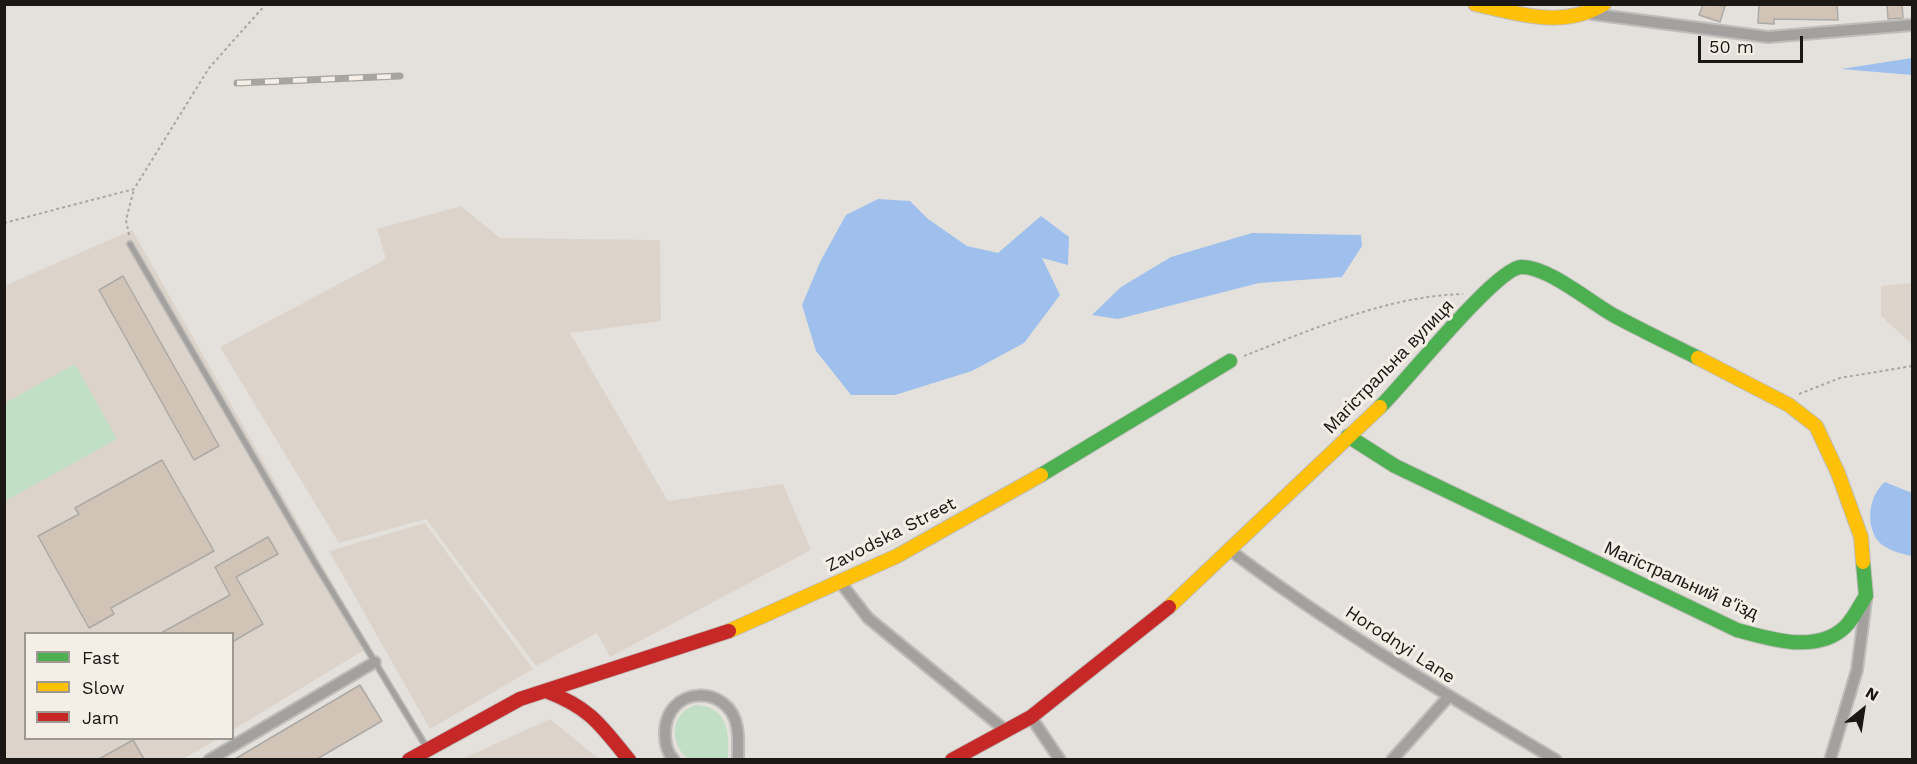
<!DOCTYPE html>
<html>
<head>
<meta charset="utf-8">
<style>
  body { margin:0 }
  #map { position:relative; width:1917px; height:764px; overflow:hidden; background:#e4e1dc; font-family:"Work Sans",sans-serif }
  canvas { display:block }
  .frame { position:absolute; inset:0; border:6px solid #1a1715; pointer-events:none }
  .legend { position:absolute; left:24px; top:632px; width:210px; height:108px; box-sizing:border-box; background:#f5eee6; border:2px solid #9d9892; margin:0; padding:8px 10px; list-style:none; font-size:18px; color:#1a1715 }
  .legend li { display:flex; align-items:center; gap:12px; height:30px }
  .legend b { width:30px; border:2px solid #9d9892 }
  .north { position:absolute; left:1833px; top:680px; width:60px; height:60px; -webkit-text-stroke:4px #f5eee6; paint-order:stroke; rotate:30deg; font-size:16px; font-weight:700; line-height:24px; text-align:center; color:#1a1715 }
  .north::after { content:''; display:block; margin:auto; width:21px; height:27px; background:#1a1715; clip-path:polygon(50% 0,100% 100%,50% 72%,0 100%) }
  .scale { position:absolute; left:1698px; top:36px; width:105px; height:27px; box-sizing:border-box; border:3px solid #1a1715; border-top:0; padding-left:8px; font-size:18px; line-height:21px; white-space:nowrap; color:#1a1715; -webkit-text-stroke:4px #f5eee6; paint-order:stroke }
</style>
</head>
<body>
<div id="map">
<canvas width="1917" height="764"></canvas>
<div class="frame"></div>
<ul class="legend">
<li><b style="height:8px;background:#4caf50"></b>Fast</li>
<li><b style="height:8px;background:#ffc107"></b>Slow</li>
<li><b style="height:8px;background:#c62828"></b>Jam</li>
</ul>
<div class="north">N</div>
<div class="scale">50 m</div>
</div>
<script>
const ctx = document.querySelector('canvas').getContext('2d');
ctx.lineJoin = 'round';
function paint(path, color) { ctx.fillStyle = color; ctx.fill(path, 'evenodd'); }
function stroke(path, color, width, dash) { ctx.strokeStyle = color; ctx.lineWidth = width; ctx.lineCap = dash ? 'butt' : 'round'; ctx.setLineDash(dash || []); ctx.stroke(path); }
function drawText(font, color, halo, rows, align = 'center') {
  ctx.font = font + ' "Work Sans",sans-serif'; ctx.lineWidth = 6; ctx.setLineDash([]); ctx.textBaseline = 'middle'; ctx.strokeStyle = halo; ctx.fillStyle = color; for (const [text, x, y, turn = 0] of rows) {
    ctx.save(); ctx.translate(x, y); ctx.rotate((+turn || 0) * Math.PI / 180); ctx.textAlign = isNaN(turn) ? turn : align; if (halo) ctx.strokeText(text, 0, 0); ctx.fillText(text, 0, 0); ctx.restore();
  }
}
paint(new Path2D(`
  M 461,206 L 500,238 L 660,240 L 661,321 L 570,333 L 668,501 L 783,484 L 811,550 L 610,657 L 597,633 L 536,666 L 426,519 L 339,543 L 220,347 L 386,259 L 377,229 Z
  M 132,230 L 369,647 L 233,730 L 232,634 L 26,634 L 26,738 L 218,739 L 183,759 L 5,759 L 4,286 Z
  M 1912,283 L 1912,344 L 1881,316 L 1881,286 Z
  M 425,523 L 533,669 L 430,729 L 329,551 Z
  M 550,719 L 599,759 L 462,759 Z`), '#dcd4ca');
paint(new Path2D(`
  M 75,364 L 117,439 L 5,501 L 5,403 Z
  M 696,705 C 729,707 729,734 728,759 L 688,759 C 669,743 670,713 696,705 Z`), '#c1dfc4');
paint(new Path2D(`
  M 1912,58 L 1912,75 L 1841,69 Z
  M 878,199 L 910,201 L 928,219 L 967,246 L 998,253 L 1041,216 L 1069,237 L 1068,265 L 1042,258 L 1060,295 L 1024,343 L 972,371 L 895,395 L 851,395 L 816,351 L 802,305 L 821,260 L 846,215 Z
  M 1252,233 L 1361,235 L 1362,246 L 1342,277 L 1259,283 L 1118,319 L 1092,315 L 1121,287 L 1171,257 Z
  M 1885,482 L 1912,493 L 1912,556 C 1902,554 1886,550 1878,541 C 1865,524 1869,495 1885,482 Z`), '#9fc0ed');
const building = new Path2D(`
  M 1703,4 L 1725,6 L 1720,22 L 1699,15 Z
  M 1759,4 L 1837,4 L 1838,20 L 1774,19 L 1774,24 L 1758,23 Z
  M 1887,4 L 1902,4 L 1903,18 L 1888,19 Z
  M 123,276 L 219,446 L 194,460 L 99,290 Z
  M 162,460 L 214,551 L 111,608 L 114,614 L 89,628 L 38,536 L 79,514 L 75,508 Z
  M 268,537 L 278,554 L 236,577 L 263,624 L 232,642 L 232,633 L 161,633 L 230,595 L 215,567 Z
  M 360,685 L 382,721 L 317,759 L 235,759 Z
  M 133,740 L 144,759 L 99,759 Z`);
paint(building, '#d1c4b6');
stroke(building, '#acaaa7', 1.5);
const lane = new Path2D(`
  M 130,244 L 315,563 L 427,748`);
const street = new Path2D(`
  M 1592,14 L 1768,37 L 1912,25
  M 1231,551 C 1334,629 1446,694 1556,760
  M 840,582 L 868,618 L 1005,730
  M 1031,717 L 1060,760
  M 209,760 L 375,662
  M 674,760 C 667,753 665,743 665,734 C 665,684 730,684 737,727 C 739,737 738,749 738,760
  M 1392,760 L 1449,696
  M 1830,760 L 1857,670 L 1866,600`);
const fast = new Path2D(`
  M 1380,407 C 1405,383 1495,269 1521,267 C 1547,266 1590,302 1613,315 C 1641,330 1670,344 1698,358
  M 1348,436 L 1395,466 L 1737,630 C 1769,639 1817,654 1845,627 C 1854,618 1859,606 1866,596 L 1863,562
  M 1041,475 L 1230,361`);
const slow = new Path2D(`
  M 1475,4 C 1519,14 1563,29 1604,4
  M 1698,358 L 1789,405 L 1816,426 L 1838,473 L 1861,537 L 1863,562
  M 1169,607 L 1380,407
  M 729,631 L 897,556 L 1041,475`);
const jam = new Path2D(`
  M 546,691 C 590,708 600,724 629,760
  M 409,760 L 520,699 L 729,631
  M 952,760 L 1031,717 L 1169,607`);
stroke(lane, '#bfbdb9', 8);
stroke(street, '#bfbdb9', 14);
stroke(fast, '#bfbdb9', 16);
stroke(slow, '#bfbdb9', 16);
stroke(jam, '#bfbdb9', 16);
stroke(new Path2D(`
  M 4,223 L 134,189 L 209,68 L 266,4
  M 129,235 L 126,220 L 134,189
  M 1244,356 C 1313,329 1388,296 1463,294
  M 1799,394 L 1840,378 L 1912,366`), '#a8a6a4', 2, [3, 3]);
stroke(lane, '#a3a1a0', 5);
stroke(street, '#a3a1a0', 10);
stroke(fast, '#4caf50', 14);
stroke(slow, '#ffc107', 14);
stroke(jam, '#c62828', 14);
const rail = new Path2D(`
  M 237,83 L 400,76`);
stroke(rail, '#a6a5a0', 7);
stroke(rail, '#f5eee6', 4.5, [14]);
drawText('18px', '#1a1715', '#f5eee6', [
  ["Магістральна вулиця",1389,367,-46],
  ["Zavodska Street",891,535,-27],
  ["Магістральний в'їзд",1681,581,24],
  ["Horodnyi Lane",1400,645,33]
]);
</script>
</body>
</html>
